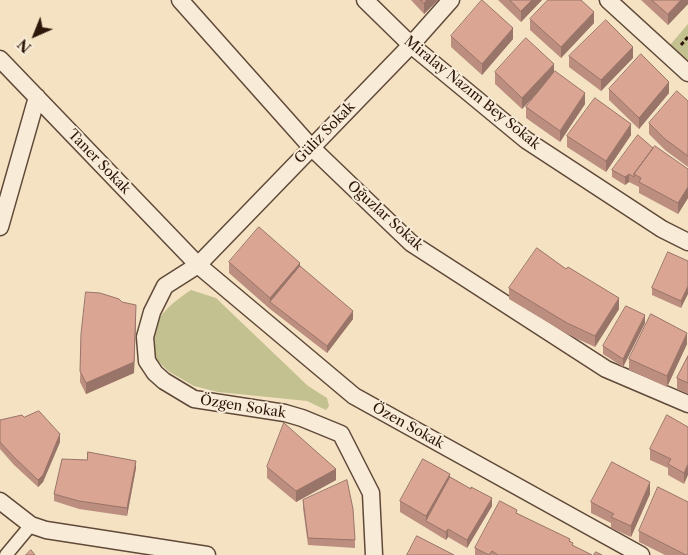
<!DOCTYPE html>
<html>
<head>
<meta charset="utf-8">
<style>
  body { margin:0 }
  #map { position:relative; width:688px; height:555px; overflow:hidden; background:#f4e2c3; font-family:"Libre Caslon Text",serif }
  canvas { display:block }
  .north { position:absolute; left:10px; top:10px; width:50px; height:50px; -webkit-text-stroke:4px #f8ecd8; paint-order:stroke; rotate:224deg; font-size:14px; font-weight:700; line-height:20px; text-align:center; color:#2e160a }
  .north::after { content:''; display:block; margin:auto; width:18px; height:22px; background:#2e160a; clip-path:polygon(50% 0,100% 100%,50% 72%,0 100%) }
</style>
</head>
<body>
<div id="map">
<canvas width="688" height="555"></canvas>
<div class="north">N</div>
</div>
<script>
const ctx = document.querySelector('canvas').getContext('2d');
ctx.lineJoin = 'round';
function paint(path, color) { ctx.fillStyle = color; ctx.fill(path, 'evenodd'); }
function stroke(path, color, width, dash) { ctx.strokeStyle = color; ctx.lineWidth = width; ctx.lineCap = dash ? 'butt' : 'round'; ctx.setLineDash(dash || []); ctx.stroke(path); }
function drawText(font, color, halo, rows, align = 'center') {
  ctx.font = font + ' "Libre Caslon Text",serif'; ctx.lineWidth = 4; ctx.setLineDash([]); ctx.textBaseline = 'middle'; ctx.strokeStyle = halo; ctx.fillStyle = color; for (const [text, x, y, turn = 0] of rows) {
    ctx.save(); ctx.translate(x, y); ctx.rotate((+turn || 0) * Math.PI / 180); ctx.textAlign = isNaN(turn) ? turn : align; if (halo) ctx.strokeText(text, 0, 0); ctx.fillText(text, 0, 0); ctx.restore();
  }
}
paint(new Path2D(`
  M 688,24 L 688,60 L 670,45 Z
  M 191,290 L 216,298 L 308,386 L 327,398 L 329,406 L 326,410 L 307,401 L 218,392 L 194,386 L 168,371 L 153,356 C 153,350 152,342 153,336 C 155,315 175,301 191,290 Z`), '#c3c18f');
const pedestrian = new Path2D(`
  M 6,555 L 31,525`);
const minor = new Path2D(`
  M 180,0 L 311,147 L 411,243 L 606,369 L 688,404
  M 365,0 L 411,45 L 526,140 L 662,229 L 688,242
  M 608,0 L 688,73
  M 0,59 L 198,265 L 354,396 L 641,555
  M 0,227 L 37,97
  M 0,501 L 31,525 L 46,530 L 207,555
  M 374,555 L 371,493 L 341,434 L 302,418 L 285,413 L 194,399 L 164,381 L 155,373 L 147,361 L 145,337 L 152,312 L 165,286 L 198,265 L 411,45 L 451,0`);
stroke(pedestrian, '#604938', 15);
stroke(minor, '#604938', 19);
stroke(new Path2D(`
  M 681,45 L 688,37`), '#2e160a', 3, [4, 2.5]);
stroke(pedestrian, '#f8ecd8', 12);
stroke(minor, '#f8ecd8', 16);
paint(new Path2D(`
  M 411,0 L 438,0 L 424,14 Z
  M 498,0 L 542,0 L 521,22 Z
  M 641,0 L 688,0 L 688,4 L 668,25 Z
  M 530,19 L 594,23 L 561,58 L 530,30 Z
  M 451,36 L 513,39 L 482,75 L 451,47 Z
  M 569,56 L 633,58 L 601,91 L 569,67 Z
  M 495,72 L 554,72 L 585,104 L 560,142 L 526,118 L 526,107 L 539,91 L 522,109 L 495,84 Z
  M 609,89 L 669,93 L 639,129 L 609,100 Z
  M 688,101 L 688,167 L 665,150 L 649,134 L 649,123 Z
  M 631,135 L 606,172 L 567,147 L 567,136 Z
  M 653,148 L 688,169 L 688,198 L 678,214 L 639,193 L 639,187 L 629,182 L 625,185 L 612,177 L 612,170 Z
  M 688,261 L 681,308 L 652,295 L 652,288 Z
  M 229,262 L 300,266 L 353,319 L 327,353 L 270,309 L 229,273 Z
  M 566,269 L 619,309 L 595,347 L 567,334 L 509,299 L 509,288 Z
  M 136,316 L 134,373 L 86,394 L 80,382 L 81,334 Z
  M 645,323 L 623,367 L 603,354 L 603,346 Z
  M 687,344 L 667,387 L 629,370 L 629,359 Z
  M 688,356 L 688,394 L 677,389 L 677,378 Z
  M 24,417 L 60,442 L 43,482 L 38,487 L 14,465 L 0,449 L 0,420 Z
  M 688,427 L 684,484 L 668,475 L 668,468 L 650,460 L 650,449 Z
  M 267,467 L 336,480 L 296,502 L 267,478 Z
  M 136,468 L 127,516 L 79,509 L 54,501 L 54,494 Z
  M 450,477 L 471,489 L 492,506 L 467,548 L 448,537 L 446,540 L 400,512 L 400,501 Z
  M 650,494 L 631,537 L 611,528 L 611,523 L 591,513 L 591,502 Z
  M 303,500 L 355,540 L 355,548 L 308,545 L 303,508 Z
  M 517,513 L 570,541 L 573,546 L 592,555 L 475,555 L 475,548 Z
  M 639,531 L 688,555 L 665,555 L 639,542 Z`), '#bc8e7f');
paint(new Path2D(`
  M 427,0 L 438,0 L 424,14 L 424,3 Z
  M 532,0 L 542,0 L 521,22 L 521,11 Z
  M 681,0 L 688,0 L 688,4 L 668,25 L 668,14 Z
  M 594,12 L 594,23 L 561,58 L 561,47 Z
  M 513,28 L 513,39 L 482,75 L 482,64 Z
  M 633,47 L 633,58 L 601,91 L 601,80 Z
  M 554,64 L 554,75 L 522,109 L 522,98 Z
  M 669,82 L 669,93 L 639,129 L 639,118 Z
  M 585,93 L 585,104 L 560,142 L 560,131 Z
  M 631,124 L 631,135 L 606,172 L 606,161 Z
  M 629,174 L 629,182 L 625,185 L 625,177 Z
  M 688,187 L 688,198 L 678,214 L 678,203 Z
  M 300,263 L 300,274 L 270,302 L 270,298 Z
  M 688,286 L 688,294 L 681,308 L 681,301 Z
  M 619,298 L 619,309 L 595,347 L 595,336 Z
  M 353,311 L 353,319 L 327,353 L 327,346 Z
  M 645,315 L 645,323 L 623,367 L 623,359 Z
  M 136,316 L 134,373 L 86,394 L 86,383 Z
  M 687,333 L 687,344 L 667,387 L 667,376 Z
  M 60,434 L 60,442 L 43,482 L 38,487 L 38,480 Z
  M 136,461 L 136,468 L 127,516 L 127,508 Z
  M 688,464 L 688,475 L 684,484 L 684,473 Z
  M 336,469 L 336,480 L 296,502 L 296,491 Z
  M 450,474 L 450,485 L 426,521 L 426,516 Z
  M 650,482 L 650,494 L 631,537 L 631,526 Z
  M 492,498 L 492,506 L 467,548 L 467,540 Z
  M 448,529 L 448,537 L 446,540 L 446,532 Z`), '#997468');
const building = new Path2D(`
  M 421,0 L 427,0 L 424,3 Z
  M 482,0 L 513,28 L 482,64 L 451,36 Z
  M 510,0 L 532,0 L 521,11 Z
  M 548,0 L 581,0 L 594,12 L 561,47 L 530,19 Z
  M 652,0 L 681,0 L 668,14 Z
  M 606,20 L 633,47 L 601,80 L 569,56 Z
  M 526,38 L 554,64 L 522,98 L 495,72 Z
  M 641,54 L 669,82 L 639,118 L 609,89 Z
  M 555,71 L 585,93 L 560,131 L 526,107 Z
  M 677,91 L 688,101 L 688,156 L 665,139 L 649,123 Z
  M 595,98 L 631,124 L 606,161 L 567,136 Z
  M 638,135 L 653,148 L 634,174 L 634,177 L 629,174 L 625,177 L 612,170 Z
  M 655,146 L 688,169 L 688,187 L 678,203 L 639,182 L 641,178 L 634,174 Z
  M 259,227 L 300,263 L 270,298 L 229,262 Z
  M 537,248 L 566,269 L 568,267 L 619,298 L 595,336 L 567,323 L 509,288 Z
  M 668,252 L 688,261 L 688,286 L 681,301 L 652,288 Z
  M 300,266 L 353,311 L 327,346 L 270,302 Z
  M 86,292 L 100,293 L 119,299 L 122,302 L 136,305 L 134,362 L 86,383 L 80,371 L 81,334 Z
  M 626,306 L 645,315 L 623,359 L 603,346 Z
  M 651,314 L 687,333 L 667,376 L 629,359 Z
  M 688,356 L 688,383 L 677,378 Z
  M 39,411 L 60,434 L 43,475 L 38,480 L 14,457 L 0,442 L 0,420 L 22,415 L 24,417 Z
  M 667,415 L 688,427 L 688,464 L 684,473 L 668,464 L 671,459 L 650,449 Z
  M 284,423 L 336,469 L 296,491 L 267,467 Z
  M 88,452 L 136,461 L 127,508 L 79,501 L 54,494 L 62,459 L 87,460 Z
  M 423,459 L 450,474 L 426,516 L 400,501 Z
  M 612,462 L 650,482 L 631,526 L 611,517 L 614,514 L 591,502 Z
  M 450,477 L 471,489 L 471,487 L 492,498 L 467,540 L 448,529 L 446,532 L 426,521 Z
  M 347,480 L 353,509 L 355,540 L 308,538 L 303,500 Z
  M 658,487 L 688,502 L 688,555 L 686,555 L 639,531 Z
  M 500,501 L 517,510 L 516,513 L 570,539 L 569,541 L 573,543 L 572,545 L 592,555 L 498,555 L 492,551 L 489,555 L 475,548 Z
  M 417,536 L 454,555 L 407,555 Z
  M 31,550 L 35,555 L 26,555 Z
  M 596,552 L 602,555 L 594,555 Z`);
paint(building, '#dba594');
stroke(building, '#997468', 1);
drawText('14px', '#2e160a', '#f8ecd8', [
  ["Miralay Nazım Bey Sokak",472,93,39],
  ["Güliz Sokak",325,133,-46],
  ["Taner Sokak",99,162,46],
  ["Oğuzlar Sokak",385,216,42],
  ["Özgen Sokak",243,407,9],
  ["Özen Sokak",408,426,29]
]);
</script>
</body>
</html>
